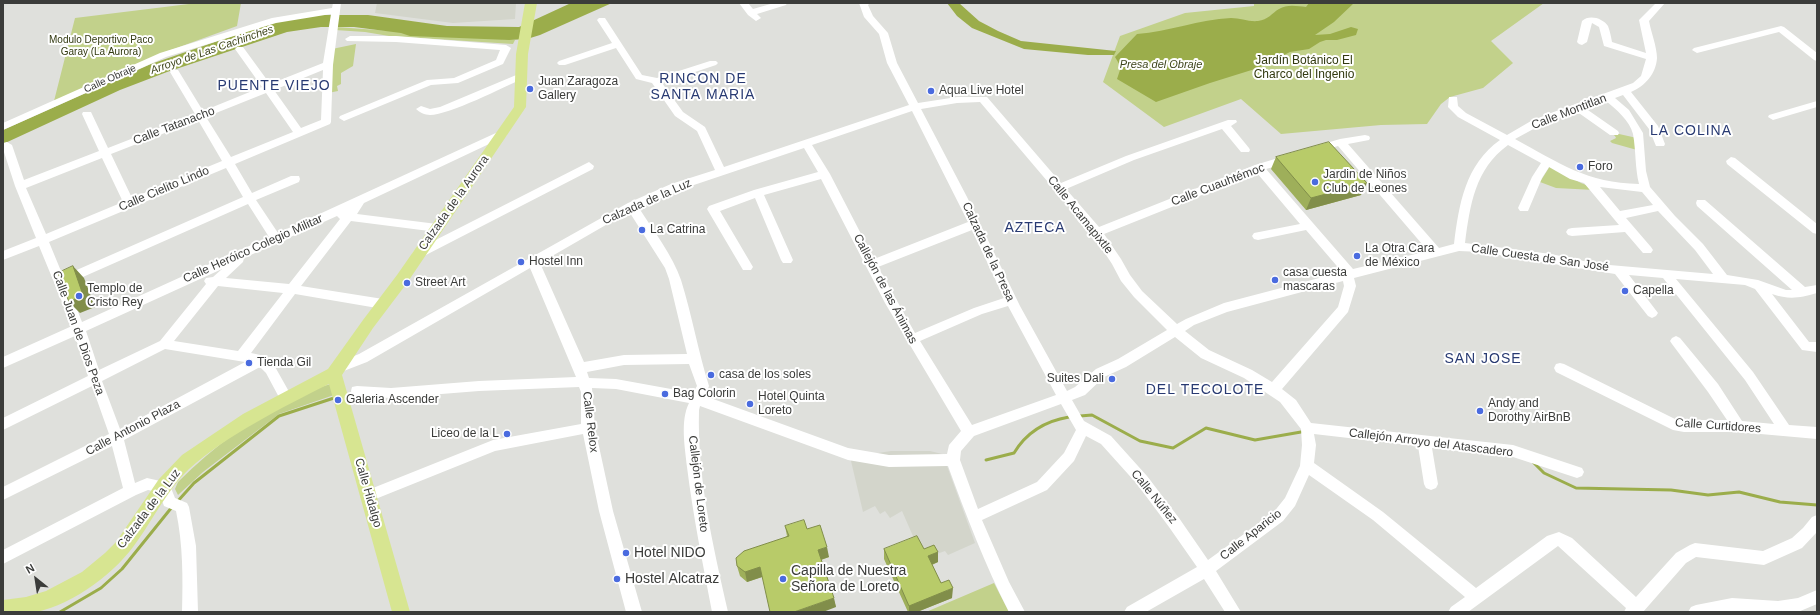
<!DOCTYPE html>
<html>
<head>
<meta charset="utf-8">
<style>
  body { margin:0 }
  #map { position:relative; width:1820px; height:615px; overflow:hidden; background:#dfe0dc; font-family:Arial,sans-serif }
  canvas { display:block }
  .frame { position:absolute; inset:0; border:4px solid #3b3c3a; pointer-events:none }
  .north { position:absolute; left:16px; top:559px; width:40px; height:40px; -webkit-text-stroke:3px #fff; paint-order:stroke; rotate:330deg; font-size:11px; font-weight:700; line-height:16px; text-align:center; color:#3b3c3a }
  .north::after { content:''; display:block; margin:auto; width:14px; height:18px; background:#3b3c3a; clip-path:polygon(50% 0,100% 100%,50% 72%,0 100%) }
</style>
</head>
<body>
<div id="map">
<canvas width="1820" height="615"></canvas>
<div class="frame"></div>
<div class="north">N</div>
</div>
<script>
const ctx = document.querySelector('canvas').getContext('2d');
ctx.lineJoin = 'round';
function paint(path, color) { ctx.fillStyle = color; ctx.fill(path, 'evenodd'); }
function stroke(path, color, width, dash) { ctx.strokeStyle = color; ctx.lineWidth = width; ctx.lineCap = dash ? 'butt' : 'round'; ctx.setLineDash(dash || []); ctx.stroke(path); }
function drawText(font, color, halo, rows, align = 'center') {
  ctx.font = font + ' Arial,sans-serif'; ctx.lineWidth = 4; ctx.setLineDash([]); ctx.textBaseline = 'middle'; ctx.strokeStyle = halo; ctx.fillStyle = color; for (const [text, x, y, turn = 0] of rows) {
    ctx.save(); ctx.translate(x, y); ctx.rotate((+turn || 0) * Math.PI / 180); ctx.textAlign = isNaN(turn) ? turn : align; if (halo) ctx.strokeText(text, 0, 0); ctx.fillText(text, 0, 0); ctx.restore();
  }
}
paint(new Path2D(`
  M 377,3 L 516,3 L 515,19 L 453,23 L 375,13 Z
  M 891,451 L 930,451 L 950,456 L 947,466 L 975,543 L 948,555 L 945,551 L 923,559 L 902,511 L 890,518 L 885,511 L 880,514 L 875,506 L 863,512 L 851,461 L 852,452 L 865,455 Z`), '#d3d5cb');
paint(new Path2D(`
  M 197,3 L 241,3 L 237,26 L 160,54 L 54,101 L 75,18 Z
  M 1254,3 L 1544,3 L 1491,41 L 1513,63 L 1483,88 L 1450,97 L 1441,104 L 1427,124 L 1381,125 L 1281,134 L 1241,99 L 1164,127 L 1103,82 L 1120,36 L 1185,13 L 1254,6 Z
  M 336,27 L 515,40 L 513,44 L 389,36 L 365,32 L 335,30 Z
  M 356,44 L 353,66 L 341,73 L 341,84 L 337,86 L 338,91 L 328,93 L 332,49 Z
  M 1610,132 L 1637,138 L 1637,150 L 1612,143 L 1610,141 L 1616,138 L 1615,136 Z
  M 1550,166 L 1581,183 L 1591,187 L 1594,190 L 1556,188 L 1540,182 Z
  M 331,384 L 334,395 L 279,414 L 203,472 L 178,495 L 175,489 L 178,482 C 214,446 256,415 302,393 C 311,389 322,387 331,384 Z
  M 994,583 L 1009,612 L 926,612 Z`), '#c2d18b');
paint(new Path2D(`
  M 571,3 L 612,3 L 540,35 L 527,39 L 509,40 L 410,36 L 401,33 L 354,27 L 321,27 L 287,32 L 167,72 L 120,90 L 3,144 L 3,130 L 151,64 L 273,22 L 309,15 L 368,15 L 447,26 L 519,27 Z
  M 947,3 L 959,3 L 979,21 L 998,31 L 1021,41 L 1116,51 L 1114,55 L 1088,55 L 1024,49 L 972,28 L 957,16 Z
  M 1309,3 L 1354,3 L 1334,22 L 1315,35 L 1330,34 L 1351,27 L 1358,29 L 1356,35 L 1337,40 L 1326,40 L 1320,42 L 1309,49 L 1290,52 L 1258,68 L 1210,83 L 1156,102 L 1117,79 L 1121,67 L 1115,57 L 1137,34 C 1169,32 1199,19 1231,18 C 1240,18 1249,22 1258,21 C 1268,20 1272,13 1279,9 C 1287,4 1297,6 1306,7 Z`), '#9bad4b');
stroke(new Path2D(`
  M 1080,416 L 1092,415 L 1140,441 L 1173,448 L 1206,428 L 1255,440 L 1301,432
  M 986,460 L 1014,453 C 1026,433 1045,421 1069,417
  M 1533,462 L 1544,473 L 1576,488 L 1671,490 L 1708,495 L 1739,492 L 1780,502 L 1817,505
  M 177,502 L 194,483 L 279,416 L 334,398
  M 60,612 L 101,588 L 122,569 L 172,507`), '#9bad4b', 3);
paint(new Path2D(`
  M 333,3 L 341,3 L 333,65 L 331,122 L 330,124 L 235,164 L 252,193 L 291,176 L 299,176 L 300,179 L 299,182 L 256,200 L 278,233 L 498,132 L 506,132 L 507,134 L 506,136 L 364,203 L 357,214 L 437,224 L 441,225 L 443,228 L 441,231 L 437,232 L 351,221 L 301,286 L 383,299 L 387,301 L 389,304 L 387,307 L 383,309 L 295,294 L 251,353 L 265,356 L 274,365 L 292,397 L 291,401 L 286,402 L 281,401 L 266,373 L 260,367 L 124,440 L 135,483 L 147,478 L 169,483 L 175,498 L 187,503 L 189,507 L 196,546 L 198,612 L 182,612 C 183,578 183,544 176,511 L 164,506 L 159,492 L 148,490 L 136,495 L 3,564 L 3,550 L 123,488 L 112,446 L 3,500 L 3,487 L 109,434 L 92,386 L 3,430 L 3,418 L 88,376 L 75,336 L 3,368 L 3,357 L 72,326 L 39,246 L 3,260 L 3,251 L 36,238 L 15,186 L 3,149 L 3,143 L 7,142 L 12,145 L 24,180 L 99,151 L 82,114 L 83,112 L 91,112 L 108,148 L 195,114 L 170,72 L 172,70 L 178,70 L 203,111 L 262,87 L 235,49 L 237,47 L 243,47 L 270,84 L 323,63 L 331,14 L 276,23 L 166,57 L 3,130 L 3,123 L 160,53 L 272,18 L 332,8 ZM 323,70 L 321,120 L 301,128 L 274,90 ZM 266,93 L 293,132 L 231,157 L 206,117 ZM 198,120 L 222,161 L 132,198 L 111,154 ZM 102,158 L 123,202 L 46,234 L 26,188 ZM 226,168 L 243,197 L 63,276 L 49,242 ZM 248,204 L 269,237 L 82,322 L 67,284 ZM 337,216 L 340,219 L 289,284 L 226,278 L 243,262 L 244,258 ZM 222,269 L 213,277 L 206,278 L 204,281 L 206,284 L 160,341 L 99,370 L 86,331 ZM 218,286 L 283,293 L 238,351 L 174,341 ZM 165,349 L 245,362 L 120,429 L 102,381 Z
  M 739,3 L 748,3 L 753,9 L 774,3 L 787,3 L 786,5 L 757,14 L 761,18 L 756,21 L 748,15 Z
  M 859,3 L 870,3 L 868,5 L 873,16 L 888,33 L 897,63 L 918,103 L 957,97 L 987,97 L 1061,183 L 1126,156 L 1228,120 L 1236,120 L 1237,122 L 1231,126 L 1249,148 L 1250,150 L 1249,152 L 1241,152 L 1222,129 L 1134,160 L 1066,189 L 1099,227 L 1255,165 L 1288,155 L 1293,159 L 1292,162 L 1266,169 L 1353,269 L 1428,251 L 1338,146 L 1317,152 L 1312,149 L 1313,147 L 1340,139 L 1365,135 L 1369,136 L 1370,138 L 1369,140 L 1348,144 L 1439,248 L 1454,244 C 1459,204 1465,165 1500,140 L 1458,117 L 1448,107 L 1449,97 L 1457,97 L 1458,106 L 1466,113 L 1507,135 L 1531,121 L 1551,113 L 1633,83 L 1641,76 L 1646,59 L 1604,46 L 1599,27 L 1592,23 L 1587,42 L 1582,45 L 1579,44 L 1577,42 L 1582,21 C 1589,14 1603,18 1608,26 C 1610,31 1611,37 1612,42 L 1646,53 L 1639,20 L 1656,3 L 1665,3 L 1649,21 C 1651,32 1657,47 1657,58 C 1656,74 1645,86 1631,92 L 1658,126 L 1665,144 L 1664,146 L 1656,146 L 1649,129 L 1623,95 L 1615,98 L 1629,110 L 1643,133 L 1646,171 L 1650,187 L 1675,216 L 1703,244 L 1727,275 L 1758,280 L 1786,290 L 1792,290 L 1697,206 L 1696,203 L 1697,200 L 1705,200 L 1805,287 L 1817,285 L 1817,293 C 1799,298 1790,300 1772,294 L 1809,342 L 1817,342 L 1817,352 L 1802,350 L 1755,289 L 1745,285 L 1676,279 L 1753,372 L 1789,425 L 1817,427 L 1817,439 L 1738,432 L 1684,432 L 1673,430 L 1556,372 L 1554,368 L 1556,364 L 1560,363 L 1564,364 L 1675,419 L 1684,420 L 1727,420 L 1708,392 L 1672,344 L 1670,341 L 1672,338 L 1676,336 L 1680,338 L 1718,384 L 1742,421 L 1774,424 L 1745,380 L 1663,278 L 1629,275 L 1658,313 L 1656,316 L 1652,318 L 1648,316 L 1615,274 L 1481,252 L 1459,251 L 1354,278 L 1356,286 L 1348,312 L 1282,389 L 1296,400 L 1311,423 L 1513,445 L 1582,468 L 1584,472 L 1582,476 L 1577,478 L 1513,457 L 1432,448 L 1438,484 L 1436,488 L 1431,490 L 1426,488 L 1424,484 L 1418,446 L 1314,434 L 1316,445 L 1314,463 L 1383,512 L 1476,588 L 1547,536 L 1559,532 L 1572,538 L 1636,597 L 1676,553 L 1690,545 L 1695,543 L 1763,551 L 1792,538 L 1803,528 L 1812,517 L 1817,515 L 1817,532 L 1802,548 L 1764,565 L 1696,557 L 1686,563 L 1643,612 L 1624,612 L 1626,608 L 1558,546 L 1468,612 L 1448,612 L 1451,607 L 1465,597 L 1373,520 L 1309,475 L 1295,506 L 1283,521 L 1216,571 L 1241,612 L 1225,612 L 1204,579 L 1146,612 L 1124,612 L 1127,607 L 1197,567 L 1169,527 L 1137,484 L 1101,444 L 1086,436 L 1074,461 L 1047,490 L 982,520 L 1009,582 L 1025,612 L 1009,612 C 985,565 966,515 948,466 L 889,467 L 848,460 L 700,406 L 699,410 C 697,479 713,545 728,612 L 712,612 C 703,564 693,516 687,467 C 685,447 680,421 689,403 L 616,389 L 592,388 L 595,428 L 613,511 L 642,612 L 626,612 L 599,511 L 583,434 L 495,451 L 373,500 L 368,502 L 363,500 L 361,496 L 363,492 L 493,440 L 581,424 L 581,392 L 579,387 L 479,391 L 391,398 L 357,396 L 352,395 L 351,391 L 352,387 L 357,386 L 391,388 L 479,381 L 576,377 L 530,268 L 367,362 L 336,374 L 332,373 L 330,369 L 332,365 L 359,354 L 628,203 L 671,184 L 715,170 L 697,131 L 675,116 L 652,83 L 636,79 L 616,48 L 565,65 L 559,65 L 557,63 L 559,61 L 612,43 L 597,20 L 599,18 L 605,18 L 642,75 L 657,78 L 710,61 L 716,61 L 718,63 L 716,65 L 662,83 L 683,112 L 705,127 L 724,167 L 909,105 L 887,63 L 879,34 L 864,17 ZM 1606,101 C 1616,109 1630,121 1633,134 C 1636,151 1635,168 1639,184 C 1587,183 1559,163 1515,139 L 1539,126 L 1576,111 L 1610,135 L 1618,135 L 1619,133 L 1618,131 L 1585,108 ZM 980,102 L 1093,235 L 1112,264 L 1121,281 L 1134,297 L 1167,330 L 1118,359 L 1096,369 L 1075,387 L 1067,391 L 1020,306 L 967,197 L 921,109 L 957,103 ZM 912,111 L 968,222 L 874,259 L 830,174 L 812,145 ZM 1508,145 L 1541,163 L 1532,177 L 1518,208 L 1520,211 L 1528,211 L 1542,178 L 1549,167 L 1570,179 L 1584,183 L 1619,225 L 1572,228 L 1568,229 L 1566,232 L 1568,235 L 1572,236 L 1625,232 L 1643,253 L 1651,253 L 1653,250 L 1651,247 L 1626,218 L 1658,211 L 1695,250 L 1713,274 L 1598,264 L 1551,254 L 1465,243 C 1470,205 1475,169 1508,145 ZM 804,148 L 818,172 L 754,190 L 709,206 L 707,209 L 743,270 L 751,270 L 753,267 L 720,211 L 755,198 L 781,260 L 783,263 L 791,263 L 793,260 L 764,195 L 821,179 L 885,303 L 961,431 L 949,445 L 947,454 L 889,455 L 848,448 L 705,396 L 709,386 C 698,351 692,315 681,280 C 673,256 653,230 639,208 L 679,190 ZM 1257,173 L 1300,224 L 1254,233 L 1252,236 L 1254,239 L 1258,240 L 1306,230 L 1342,272 L 1224,303 L 1186,319 L 1177,324 L 1142,291 L 1130,275 L 1121,259 L 1104,234 ZM 1600,187 L 1642,192 L 1653,205 L 1620,211 ZM 630,213 L 665,268 L 669,279 L 687,354 L 624,355 L 584,362 L 540,263 L 611,222 ZM 972,230 L 1004,298 L 974,308 L 915,333 L 878,267 ZM 1343,281 L 1344,286 L 1338,307 L 1272,382 L 1252,370 L 1209,350 L 1185,331 L 1194,325 L 1227,312 ZM 1008,306 L 1056,395 L 972,425 L 920,341 L 982,314 ZM 1175,337 L 1201,358 L 1244,378 L 1280,402 L 1301,429 L 1302,445 L 1300,466 L 1285,498 L 1273,513 L 1208,560 L 1179,518 L 1147,476 L 1111,436 L 1084,421 L 1072,400 L 1085,395 L 1104,377 L 1126,367 ZM 689,364 L 697,386 L 693,393 L 616,379 L 589,378 L 587,372 L 624,365 ZM 1061,404 L 1076,430 L 1064,453 L 1037,482 L 978,509 L 960,460 L 961,451 L 974,436 Z
  M 1781,26 L 1784,27 L 1817,53 L 1817,61 L 1814,60 L 1779,32 L 1697,53 L 1692,50 L 1694,48 Z
  M 350,36 L 396,36 L 506,45 L 511,48 L 503,64 L 458,83 L 431,85 L 344,121 L 339,118 L 340,116 L 427,80 L 454,78 L 496,60 L 500,50 L 396,42 L 347,41 L 345,39 Z
  M 521,73 L 526,76 L 524,78 C 504,87 449,115 430,115 C 425,115 419,112 416,109 L 421,106 L 430,109 L 440,107 Z
  M 1817,101 L 1817,107 L 1773,120 L 1768,117 L 1769,115 Z
  M 1731,157 L 1735,158 L 1817,224 L 1817,234 L 1813,233 L 1727,164 L 1726,161 Z
  M 589,162 L 594,166 L 593,169 L 422,257 L 414,257 L 412,254 L 414,251 Z
  M 1817,590 L 1817,604 L 1798,612 L 1688,612 L 1691,607 L 1696,605 L 1732,598 L 1778,601 L 1798,598 Z`), '#fff');
paint(new Path2D(`
  M 525,3 L 537,3 L 528,54 L 526,107 L 407,283 L 373,328 L 342,375 L 410,612 L 392,612 L 329,384 C 283,407 227,435 189,469 C 168,489 155,516 138,540 C 117,572 74,604 36,612 C 26,614 14,612 3,612 L 3,600 L 26,597 L 46,591 L 82,572 L 105,553 L 116,542 L 159,479 L 182,455 L 243,414 L 328,369 L 363,320 L 397,275 L 514,107 L 516,54 Z`), '#d7e591');
paint(new Path2D(`
  M 1276,157 L 1361,195 L 1306,210 L 1271,169 Z
  M 785,526 L 807,529 L 829,557 L 821,560 L 836,607 L 762,577 L 747,582 L 740,576 L 737,566 L 787,536 Z
  M 884,549 L 924,549 L 938,552 L 938,562 L 932,565 L 941,583 L 952,598 L 917,612 L 908,612 L 884,559 Z`), '#9eaf5a');
paint(new Path2D(`
  M 1367,183 L 1361,195 L 1306,210 L 1311,198 Z
  M 73,266 L 84,278 L 95,307 L 80,313 L 69,302 Z
  M 827,547 L 829,557 L 820,560 L 818,550 Z
  M 938,552 L 938,562 L 928,566 L 928,556 Z
  M 760,567 L 762,577 L 747,582 L 745,572 Z
  M 953,588 L 952,598 L 917,612 L 909,612 L 909,606 Z
  M 834,598 L 836,607 L 823,612 L 794,612 Z`), '#818e4a');
const building = new Path2D(`
  M 1329,142 L 1367,183 L 1311,198 L 1276,157 Z
  M 73,266 L 83,295 L 69,302 L 58,273 Z
  M 804,520 L 807,529 L 820,525 L 827,547 L 818,550 L 834,598 L 794,612 L 770,612 L 760,567 L 745,572 L 737,566 L 736,558 L 744,551 L 789,536 L 785,526 Z
  M 917,536 L 924,549 L 934,545 L 938,552 L 928,556 L 941,583 L 949,580 L 953,588 L 909,606 L 884,549 Z`);
paint(building, '#b8cb69');
stroke(building, '#818e4a', 1);
for (const [x, y, r, color] of [
  [530,89,4,"#4a6bdf"],
  [931,91,4,"#4a6bdf"],
  [1580,167,4,"#4a6bdf"],
  [1315,182,4,"#4a6bdf"],
  [642,230,4,"#4a6bdf"],
  [1357,256,4,"#4a6bdf"],
  [521,262,4,"#4a6bdf"],
  [1275,280,4,"#4a6bdf"],
  [407,283,4,"#4a6bdf"],
  [1625,291,4,"#4a6bdf"],
  [79,296,4,"#4a6bdf"],
  [249,363,4,"#4a6bdf"],
  [711,375,4,"#4a6bdf"],
  [1112,379,4,"#4a6bdf"],
  [665,394,4,"#4a6bdf"],
  [338,400,4,"#4a6bdf"],
  [750,404,4,"#4a6bdf"],
  [1480,411,4,"#4a6bdf"],
  [507,434,4,"#4a6bdf"],
  [626,553,4,"#4a6bdf"],
  [617,579,4,"#4a6bdf"],
  [783,579,4,"#4a6bdf"]
]) { const dot = new Path2D(); dot.arc(x, y, r, 0, 2 * Math.PI); ctx.fillStyle = color; ctx.fill(dot); stroke(dot, '#fff', 1.5); }
drawText('10px', '#323910', '#fff', [
  ["Modulo Deportivo Paco",101,40],
  ["Garay (La Aurora)",101,52]
]);
drawText('10px', '#3b3c3a', '#fff', [
  ["Calle Obraje",110,79,-24]
]);
drawText('italic 11px', '#3d441b', '#fff', [
  ["Arroyo de Las Cachinches",212,50,-19],
  ["Presa del Obraje",1161,65]
]);
drawText('12px', '#323910', '#fff', [
  ["Jardín Botánico El",1304,61],
  ["Charco del Ingenio",1304,75]
]);
drawText('12px', '#3b3c3a', '#fff', [
  ["Juan Zaragoza",538,82],
  ["Gallery",538,96],
  ["Aqua Live Hotel",939,91],
  ["Foro",1588,167],
  ["Jardin de Niños",1323,175],
  ["Club de Leones",1323,189],
  ["La Catrina",650,230],
  ["La Otra Cara",1365,249],
  ["de México",1365,263],
  ["Hostel Inn",529,262],
  ["casa cuesta",1283,273],
  ["mascaras",1283,287],
  ["Street Art",415,283],
  ["Templo de",87,289],
  ["Cristo Rey",87,303],
  ["Capella",1633,291],
  ["Tienda Gil",257,363],
  ["casa de los soles",719,375],
  ["Suites Dali",1104,379,"right"],
  ["Bag Colorin",673,394],
  ["Hotel Quinta",758,397],
  ["Loreto",758,411],
  ["Galeria Ascender",346,400],
  ["Andy and",1488,404],
  ["Dorothy AirBnB",1488,418],
  ["Liceo de la L",499,434,"right"]
], 'left');
drawText('12px', '#3b3c3a', '#fff', [
  ["Calle Montitlan",1569,112,-21],
  ["Calle Tatanacho",174,126,-21],
  ["Calle Cuauhtémoc",1218,185,-21],
  ["Calle Cielito Lindo",164,189,-23],
  ["Calzada de la Luz",647,202,-24],
  ["Calzada de la Aurora",454,203,-55],
  ["Calle Acamapixtle",1080,215,51],
  ["Calle Heróico Colegio Militar",253,249,-24],
  ["Calzada de la Presa",988,252,65],
  ["Calle Cuesta de San José",1540,258,8],
  ["Callejón de las Ánimas",885,289,62],
  ["Calle Juan de Dios Peza",78,333,70],
  ["Calle Relox",590,422,83],
  ["Calle Curtidores",1718,426,4],
  ["Calle Antonio Plaza",133,428,-28],
  ["Callejón Arroyo del Atascadero",1431,443,7],
  ["Callejón de Loreto",698,484,83],
  ["Calle Hidalgo",368,493,74],
  ["Calle Núñez",1154,497,51],
  ["Calzada de la Luz",149,509,-53],
  ["Calle Aparicio",1251,535,-38]
]);
ctx.letterSpacing = '1px';
drawText('14px', '#283a72', '#fff', [
  ["RINCON DE",703,79],
  ["SANTA MARIA",703,95],
  ["PUENTE VIEJO",274,86],
  ["LA COLINA",1691,131],
  ["AZTECA",1035,228],
  ["SAN JOSE",1483,359],
  ["DEL TECOLOTE",1205,390]
]);
ctx.letterSpacing = '0px';
drawText('14px', '#3b3c3a', '#fff', [
  ["Hotel NIDO",634,553],
  ["Capilla de Nuestra",791,571],
  ["Señora de Loreto",791,587],
  ["Hostel Alcatraz",625,579]
], 'left');
</script>
</body>
</html>
